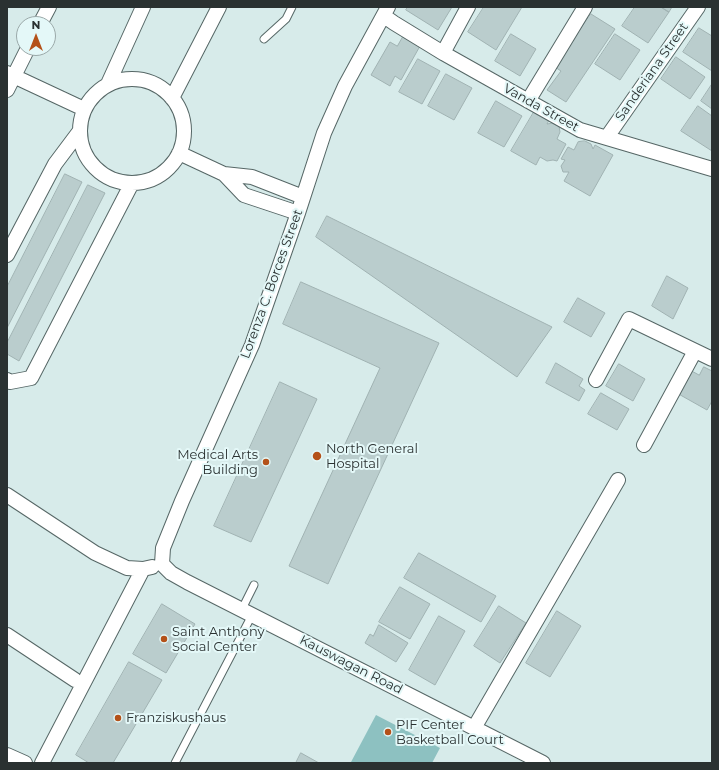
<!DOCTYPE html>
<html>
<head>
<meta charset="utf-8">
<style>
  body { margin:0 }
  #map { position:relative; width:719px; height:770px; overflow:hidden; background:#d7ebea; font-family:Montserrat,sans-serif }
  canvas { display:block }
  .frame { position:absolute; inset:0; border:8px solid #2a3131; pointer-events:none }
  .north { position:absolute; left:16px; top:16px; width:40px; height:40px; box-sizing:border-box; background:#e4f8f8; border:1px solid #9aa8a8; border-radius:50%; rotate:0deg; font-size:11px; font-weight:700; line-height:16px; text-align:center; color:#2a3131 }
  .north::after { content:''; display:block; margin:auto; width:14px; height:18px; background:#b45119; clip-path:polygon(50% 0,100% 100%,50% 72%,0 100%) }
</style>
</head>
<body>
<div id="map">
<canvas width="719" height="770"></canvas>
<div class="frame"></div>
<div class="north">N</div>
</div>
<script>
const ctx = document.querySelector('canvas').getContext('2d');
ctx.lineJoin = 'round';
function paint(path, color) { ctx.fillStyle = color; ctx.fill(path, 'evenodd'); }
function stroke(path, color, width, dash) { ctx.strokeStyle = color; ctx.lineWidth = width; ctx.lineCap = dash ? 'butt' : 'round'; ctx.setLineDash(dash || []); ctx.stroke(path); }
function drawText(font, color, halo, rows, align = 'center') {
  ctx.font = font + ' Montserrat,sans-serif'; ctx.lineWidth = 4; ctx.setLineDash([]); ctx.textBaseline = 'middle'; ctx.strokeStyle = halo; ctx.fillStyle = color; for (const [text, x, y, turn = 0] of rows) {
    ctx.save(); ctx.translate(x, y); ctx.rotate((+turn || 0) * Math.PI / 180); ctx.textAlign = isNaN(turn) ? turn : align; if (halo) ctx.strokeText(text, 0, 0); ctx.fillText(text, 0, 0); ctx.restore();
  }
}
paint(new Path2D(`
  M 376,715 L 440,748 L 432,763 L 351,762 Z`), '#8dc1c1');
const building = new Path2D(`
  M 408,7 L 452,7 L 438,30 L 406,10 Z
  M 484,7 L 522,7 L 496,50 L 468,32 Z
  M 635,7 L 661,7 L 669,12 L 648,43 L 622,26 Z
  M 661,7 L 672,7 L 669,12 Z
  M 591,14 L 615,29 L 566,102 L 547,90 L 561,71 L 555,67 Z
  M 699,28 L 712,36 L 712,71 L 683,52 Z
  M 511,34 L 536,49 L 520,76 L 495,61 Z
  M 615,34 L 640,50 L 620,80 L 595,64 Z
  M 403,37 L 420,46 L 401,80 L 395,76 L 390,86 L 371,75 L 390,42 L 397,46 Z
  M 676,57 L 705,77 L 690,99 L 661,79 Z
  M 418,59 L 440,71 L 422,104 L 399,92 Z
  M 446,74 L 472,88 L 454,120 L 428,106 Z
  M 712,84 L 712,109 L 701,101 Z
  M 496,101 L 522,116 L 504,147 L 478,133 Z
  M 698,106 L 712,116 L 712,151 L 681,131 Z
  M 534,112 L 549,120 L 547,124 L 553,123 L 559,126 L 560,132 L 557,139 L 566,144 L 557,161 L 553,160 L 547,161 L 540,157 L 536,165 L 511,151 Z
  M 585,141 L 591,144 L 593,149 L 595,145 L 613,155 L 590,196 L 564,181 L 569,172 L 563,172 L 561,166 L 565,160 L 561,159 L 568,147 L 574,150 L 578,142 Z
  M 65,174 L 82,182 L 7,328 L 7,287 Z
  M 88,185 L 105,193 L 19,361 L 7,354 L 7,343 Z
  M 327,216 L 552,327 L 517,377 L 316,237 Z
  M 667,276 L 688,288 L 673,319 L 652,306 Z
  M 301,282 L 439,343 L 328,584 L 289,566 L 380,368 L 283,324 Z
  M 578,298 L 605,313 L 591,337 L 564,322 Z
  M 556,363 L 583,379 L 579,386 L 585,390 L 579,401 L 546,383 Z
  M 619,364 L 645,379 L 633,401 L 606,386 Z
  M 704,367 L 712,371 L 712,401 L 707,410 L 675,392 L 688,369 L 699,375 Z
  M 280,382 L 317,399 L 251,542 L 214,526 Z
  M 601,393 L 629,409 L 617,430 L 588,414 Z
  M 419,553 L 496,596 L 481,622 L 404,578 Z
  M 400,587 L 430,604 L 410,639 L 379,622 Z
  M 162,604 L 195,624 L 166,673 L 133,654 Z
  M 499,606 L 526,623 L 500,663 L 474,646 Z
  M 557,611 L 581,626 L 550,677 L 526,663 Z
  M 439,616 L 465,631 L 435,685 L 409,670 Z
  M 379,625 L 408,643 L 396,662 L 365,643 L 370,634 L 373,636 Z
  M 129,662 L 162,680 L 113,763 L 89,763 L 76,755 Z
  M 301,753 L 319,763 L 296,763 Z`);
paint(building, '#bacdcd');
stroke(building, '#a0b2b2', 1);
const service = new Path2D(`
  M 264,39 L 286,19 L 292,7
  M 242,609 L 254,585
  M 175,763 L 252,615`);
const minor = new Path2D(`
  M 384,16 L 394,23 L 443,53 L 580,130 L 712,169
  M 40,24 L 49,7
  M 443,53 L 468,7
  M 7,73 L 84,109
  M80 131a52 52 0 1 1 104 0a52 52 0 1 1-104 0Z
  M 108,84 L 143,7
  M 7,90 L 28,48
  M 172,98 L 219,7
  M 528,101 L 585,7
  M 607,137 L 698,7
  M 179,153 L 224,174 L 252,177 L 303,197
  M 224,174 L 244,195 L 298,213
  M 7,255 L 55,164 L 79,132
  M 7,380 L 10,382 L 31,378 L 132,183
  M 596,380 L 629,319 L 712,359
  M 644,445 L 695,351
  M 7,495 L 95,553 L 127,568 L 143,569 L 152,567
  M 162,564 L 163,548 L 182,501 L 252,345 L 298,213 L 324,133 L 345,86 L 388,7
  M 162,564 L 171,573 L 187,582 L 543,763
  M 7,635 L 75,680
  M 474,728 L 618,480
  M 7,755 L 25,763
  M 42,763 L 143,569`);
stroke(service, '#566766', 9);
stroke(minor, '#566766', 16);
stroke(service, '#fff', 7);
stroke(minor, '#fff', 14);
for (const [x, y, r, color] of [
  [317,456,5,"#b45119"],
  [266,462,4,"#b45119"],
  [164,639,4,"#b45119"],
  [118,718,4,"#b45119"],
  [388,732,4,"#b45119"]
]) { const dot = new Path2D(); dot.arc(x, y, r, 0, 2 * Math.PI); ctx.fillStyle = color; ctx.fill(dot); stroke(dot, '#e4f8f8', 1.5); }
drawText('13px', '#2a3131', '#e4f8f8', [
  ["Sanderiana Street",652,72,-55],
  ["Vanda Street",541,108,29],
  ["Lorenza C. Borces Street",272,284,-70],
  ["Kauswagan Road",351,665,27]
]);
drawText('13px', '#2a3131', '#e4f8f8', [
  ["North General",326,449],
  ["Hospital",326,464],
  ["Medical Arts",258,455,"right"],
  ["Building",258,470,"right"],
  ["Saint Anthony",172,632],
  ["Social Center",172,647],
  ["Franziskushaus",126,718],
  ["PIF Center",396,725],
  ["Basketball Court",396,740]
], 'left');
</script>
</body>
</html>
